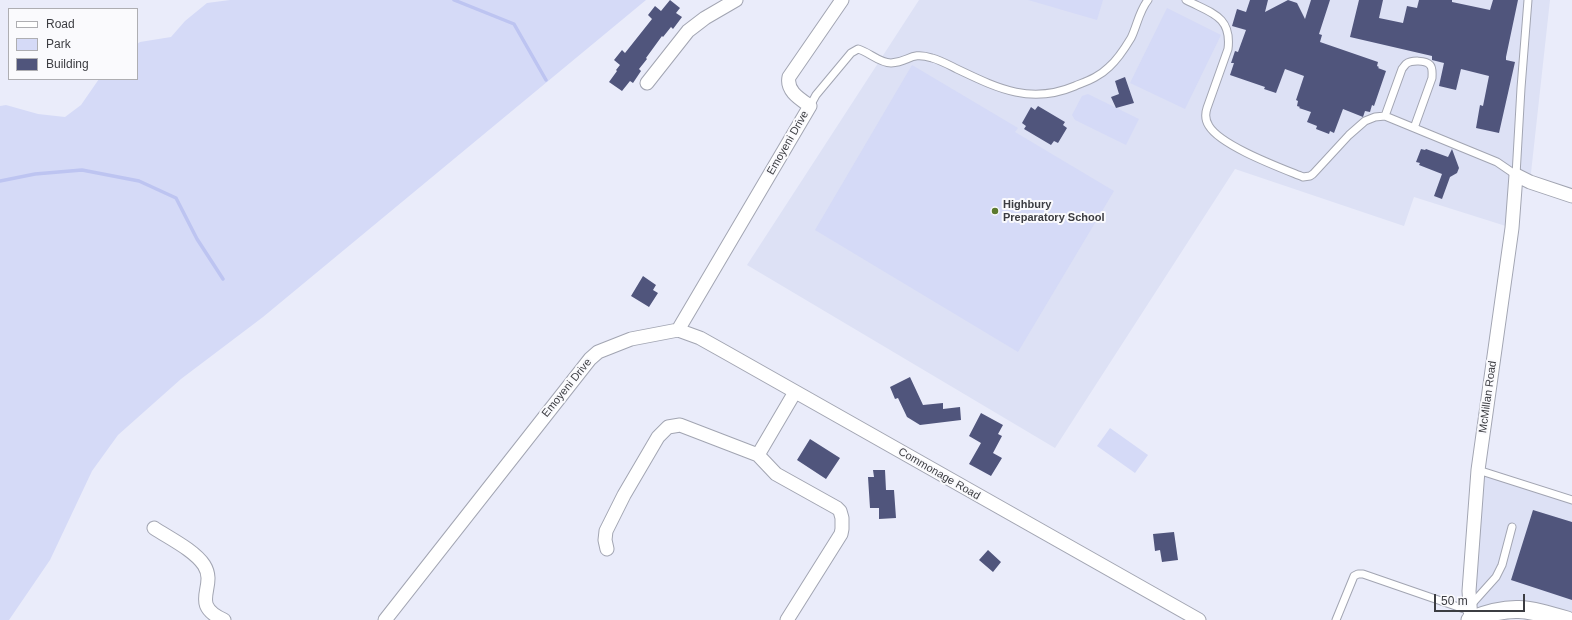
<!DOCTYPE html>
<html>
<head>
<meta charset="utf-8">
<style>
  body { margin:0 }
  #map { position:relative; width:1572px; height:620px; overflow:hidden; background:#eaecfa; font-family:Helvetica,sans-serif }
  canvas { display:block }
  .legend { position:absolute; left:8px; top:8px; width:130px; height:72px; box-sizing:border-box; background:#fafafd; border:1px solid #aeaeb2; margin:0; padding:5px 7px; list-style:none; font-size:12px; color:#3c3d42 }
  .legend li { display:flex; align-items:center; gap:8px; height:20px }
  .legend b { width:20px; border:1px solid #aeaeb2 }
  .scale { position:absolute; left:1434px; top:594px; width:91px; height:18px; box-sizing:border-box; border:2px solid #3c3d42; border-top:0; padding-left:5px; font-size:12px; line-height:14px; white-space:nowrap; color:#3c3d42; -webkit-text-stroke:3px #fafafd; paint-order:stroke }
</style>
</head>
<body>
<div id="map">
<canvas width="1572" height="620"></canvas>
<ul class="legend">
<li><b style="height:5px;background:#fff"></b>Road</li>
<li><b style="height:11px;background:#d5daf7"></b>Park</li>
<li><b style="height:11px;background:#50557c"></b>Building</li>
</ul>
<div class="scale">50 m</div>
</div>
<script>
const ctx = document.querySelector('canvas').getContext('2d');
ctx.lineJoin = 'round';
function paint(path, color) { ctx.fillStyle = color; ctx.fill(path, 'evenodd'); }
function stroke(path, color, width, dash) { ctx.strokeStyle = color; ctx.lineWidth = width; ctx.lineCap = dash ? 'butt' : 'round'; ctx.setLineDash(dash || []); ctx.stroke(path); }
function drawText(font, color, halo, rows, align = 'center') {
  ctx.font = font + ' Helvetica,sans-serif'; ctx.lineWidth = 4; ctx.setLineDash([]); ctx.textBaseline = 'middle'; ctx.strokeStyle = halo; ctx.fillStyle = color; for (const [text, x, y, turn = 0] of rows) {
    ctx.save(); ctx.translate(x, y); ctx.rotate((+turn || 0) * Math.PI / 180); ctx.textAlign = isNaN(turn) ? turn : align; if (halo) ctx.strokeText(text, 0, 0); ctx.fillText(text, 0, 0); ctx.restore();
  }
}
paint(new Path2D(`
  M 919,0 L 1550,0 L 1530,182 L 1517,175 L 1512,228 L 1414,197 L 1404,226 L 1235,169 L 1055,448 L 747,265 Z
  M 1478,470 L 1572,500 L 1572,620 L 1536,620 L 1515,618 L 1504,620 L 1471,620 Z`), '#dde1f5');
paint(new Path2D(`
  M 230,0 L 646,0 L 263,317 L 181,379 L 118,435 L 92,471 L 50,560 L 9,620 L 0,620 L 0,106 L 6,105 L 38,114 L 65,117 L 81,105 L 99,79 L 137,79 L 137,44 L 140,42 L 171,37 L 185,21 L 207,3 Z
  M 1028,0 L 1103,0 L 1097,20 Z
  M 1167,8 L 1221,35 L 1185,109 L 1130,83 Z
  M 912,65 L 1018,128 L 1015,132 L 1114,191 L 1018,352 L 815,230 Z
  M 1088,94 L 1139,119 L 1126,145 L 1075,120 L 1072,115 L 1082,96 Z
  M 1110,428 L 1148,455 L 1135,473 L 1097,446 Z`), '#d5daf7');
stroke(new Path2D(`
  M 454,0 L 514,24 L 546,80
  M 0,181 L 35,174 L 82,170 L 139,181 L 176,198 L 197,239 L 223,279`), '#bdc4f1', 3.5);
paint(new Path2D(`
  M 670,0 L 680,8 L 676,13 L 682,17 L 673,29 L 671,27 L 663,37 L 662,36 L 646,58 L 647,59 L 639,69 L 641,71 L 633,83 L 630,81 L 622,91 L 609,82 L 617,71 L 616,70 L 620,65 L 614,60 L 622,50 L 625,53 L 652,19 L 648,15 L 655,6 L 661,11 Z
  M 1250,0 L 1268,0 L 1265,12 L 1288,0 L 1297,3 L 1305,19 L 1311,0 L 1330,0 L 1319,34 L 1322,35 L 1320,42 L 1378,62 L 1377,66 L 1379,67 L 1378,68 L 1386,71 L 1374,106 L 1372,105 L 1370,112 L 1365,111 L 1363,117 L 1343,109 L 1334,133 L 1330,131 L 1329,134 L 1316,129 L 1317,126 L 1307,122 L 1311,112 L 1299,108 L 1300,107 L 1297,106 L 1298,101 L 1296,100 L 1304,76 L 1285,69 L 1276,93 L 1264,89 L 1265,87 L 1230,75 L 1234,63 L 1231,63 L 1235,51 L 1238,52 L 1246,30 L 1232,26 L 1237,9 L 1246,12 Z
  M 1359,0 L 1383,0 L 1379,18 L 1403,23 L 1407,6 L 1417,8 L 1419,0 L 1452,0 L 1452,2 L 1490,10 L 1493,0 L 1518,0 L 1506,57 L 1506,60 L 1515,62 L 1499,133 L 1476,128 L 1480,105 L 1483,106 L 1489,76 L 1461,69 L 1456,90 L 1439,86 L 1444,63 L 1432,60 L 1432,56 L 1350,37 Z
  M 1125,77 L 1134,103 L 1116,108 L 1111,97 L 1119,94 L 1115,81 Z
  M 1038,106 L 1065,122 L 1063,125 L 1067,128 L 1058,143 L 1054,141 L 1051,145 L 1024,129 L 1026,126 L 1022,123 L 1031,107 L 1035,110 Z
  M 1421,149 L 1425,150 L 1426,149 L 1448,157 L 1452,149 L 1459,168 L 1457,173 L 1450,177 L 1442,199 L 1434,196 L 1442,174 L 1419,165 L 1420,163 L 1416,162 Z
  M 643,276 L 656,285 L 653,290 L 658,293 L 649,307 L 631,296 Z
  M 910,377 L 923,405 L 943,403 L 943,409 L 960,407 L 961,420 L 920,425 L 907,417 L 898,398 L 895,399 L 890,387 Z
  M 981,413 L 1003,425 L 998,434 L 1002,436 L 993,453 L 1002,458 L 991,476 L 969,464 L 981,443 L 969,436 Z
  M 810,439 L 840,458 L 826,479 L 797,460 Z
  M 873,470 L 885,470 L 886,490 L 894,490 L 896,518 L 879,519 L 879,508 L 870,508 L 868,477 L 874,477 Z
  M 1533,510 L 1572,522 L 1572,600 L 1511,580 Z
  M 1174,532 L 1178,560 L 1162,562 L 1160,550 L 1155,551 L 1153,534 Z
  M 988,550 L 1001,562 L 993,572 L 979,560 Z`), '#50557c');
const service = new Path2D(`
  M 1186,0 C 1211,13 1232,16 1228,49 L 1207,108 C 1205,114 1205,120 1209,126 C 1221,146 1281,168 1303,177 L 1310,176 L 1313,174 L 1349,135 L 1365,121 L 1375,117 L 1385,116 L 1497,162 L 1516,175
  M 810,106 L 816,95 L 851,53 L 858,49 C 869,52 879,63 891,63 C 910,62 910,51 932,58 C 940,60 949,65 957,69 C 997,88 1030,105 1075,86 C 1087,81 1099,77 1109,67 C 1117,60 1125,48 1131,38 C 1137,26 1139,11 1148,0
  M 1385,116 L 1402,69 C 1403,68 1404,66 1406,64 C 1411,60 1426,60 1430,65 C 1433,68 1432,74 1432,78 L 1414,128
  M 1516,175 L 1521,88 L 1528,0
  M 1478,470 L 1572,500
  M 1470,606 L 1496,577 L 1502,565 L 1512,527
  M 1336,620 L 1354,576 L 1358,574 L 1363,574 L 1470,611`);
const minor = new Path2D(`
  M 647,83 L 688,31 L 705,18 L 736,0
  M 678,330 L 810,106 C 800,99 786,91 789,77 L 842,0
  M 154,528 C 169,538 194,550 204,565 C 218,587 188,604 224,620
  M 607,549 L 605,540 L 606,531 L 624,495 L 658,437 L 668,427 L 680,425 L 758,455
  M 385,620 L 590,359 L 598,352 L 631,339 L 678,330 L 700,338 L 725,352 L 1199,620
  M 787,620 L 841,534 L 842,529 L 842,518 L 840,511 L 837,508 L 776,474 L 758,455 L 795,392
  M 1471,620 L 1469,591 L 1478,470 L 1512,228 L 1516,175 L 1530,182 L 1572,196`);
const tertiary = new Path2D(`
  M 1470,620 C 1510,604 1527,608 1567,620`);
stroke(service, '#a2a5b2', 9);
stroke(minor, '#a2a5b2', 15);
stroke(tertiary, '#a2a5b2', 19);
stroke(service, '#fff', 7);
stroke(minor, '#fff', 13);
stroke(tertiary, '#fff', 17);
for (const [x, y, r, color] of [
  [995,211,4,"#5c7a2f"]
]) { const dot = new Path2D(); dot.arc(x, y, r, 0, 2 * Math.PI); ctx.fillStyle = color; ctx.fill(dot); stroke(dot, '#fafafd', 1.5); }
drawText('11px', '#3c3d42', '#fafafd', [
  ["Emoyeni Drive",788,143,-60],
  ["Emoyeni Drive",567,388,-51],
  ["McMillan Road",1488,397,-82],
  ["Commonage Road",939,474,30]
]);
drawText('bold 11px', '#3c3d42', '#fafafd', [
  ["Highbury",1003,205],
  ["Preparatory School",1003,218]
], 'left');
</script>
</body>
</html>
